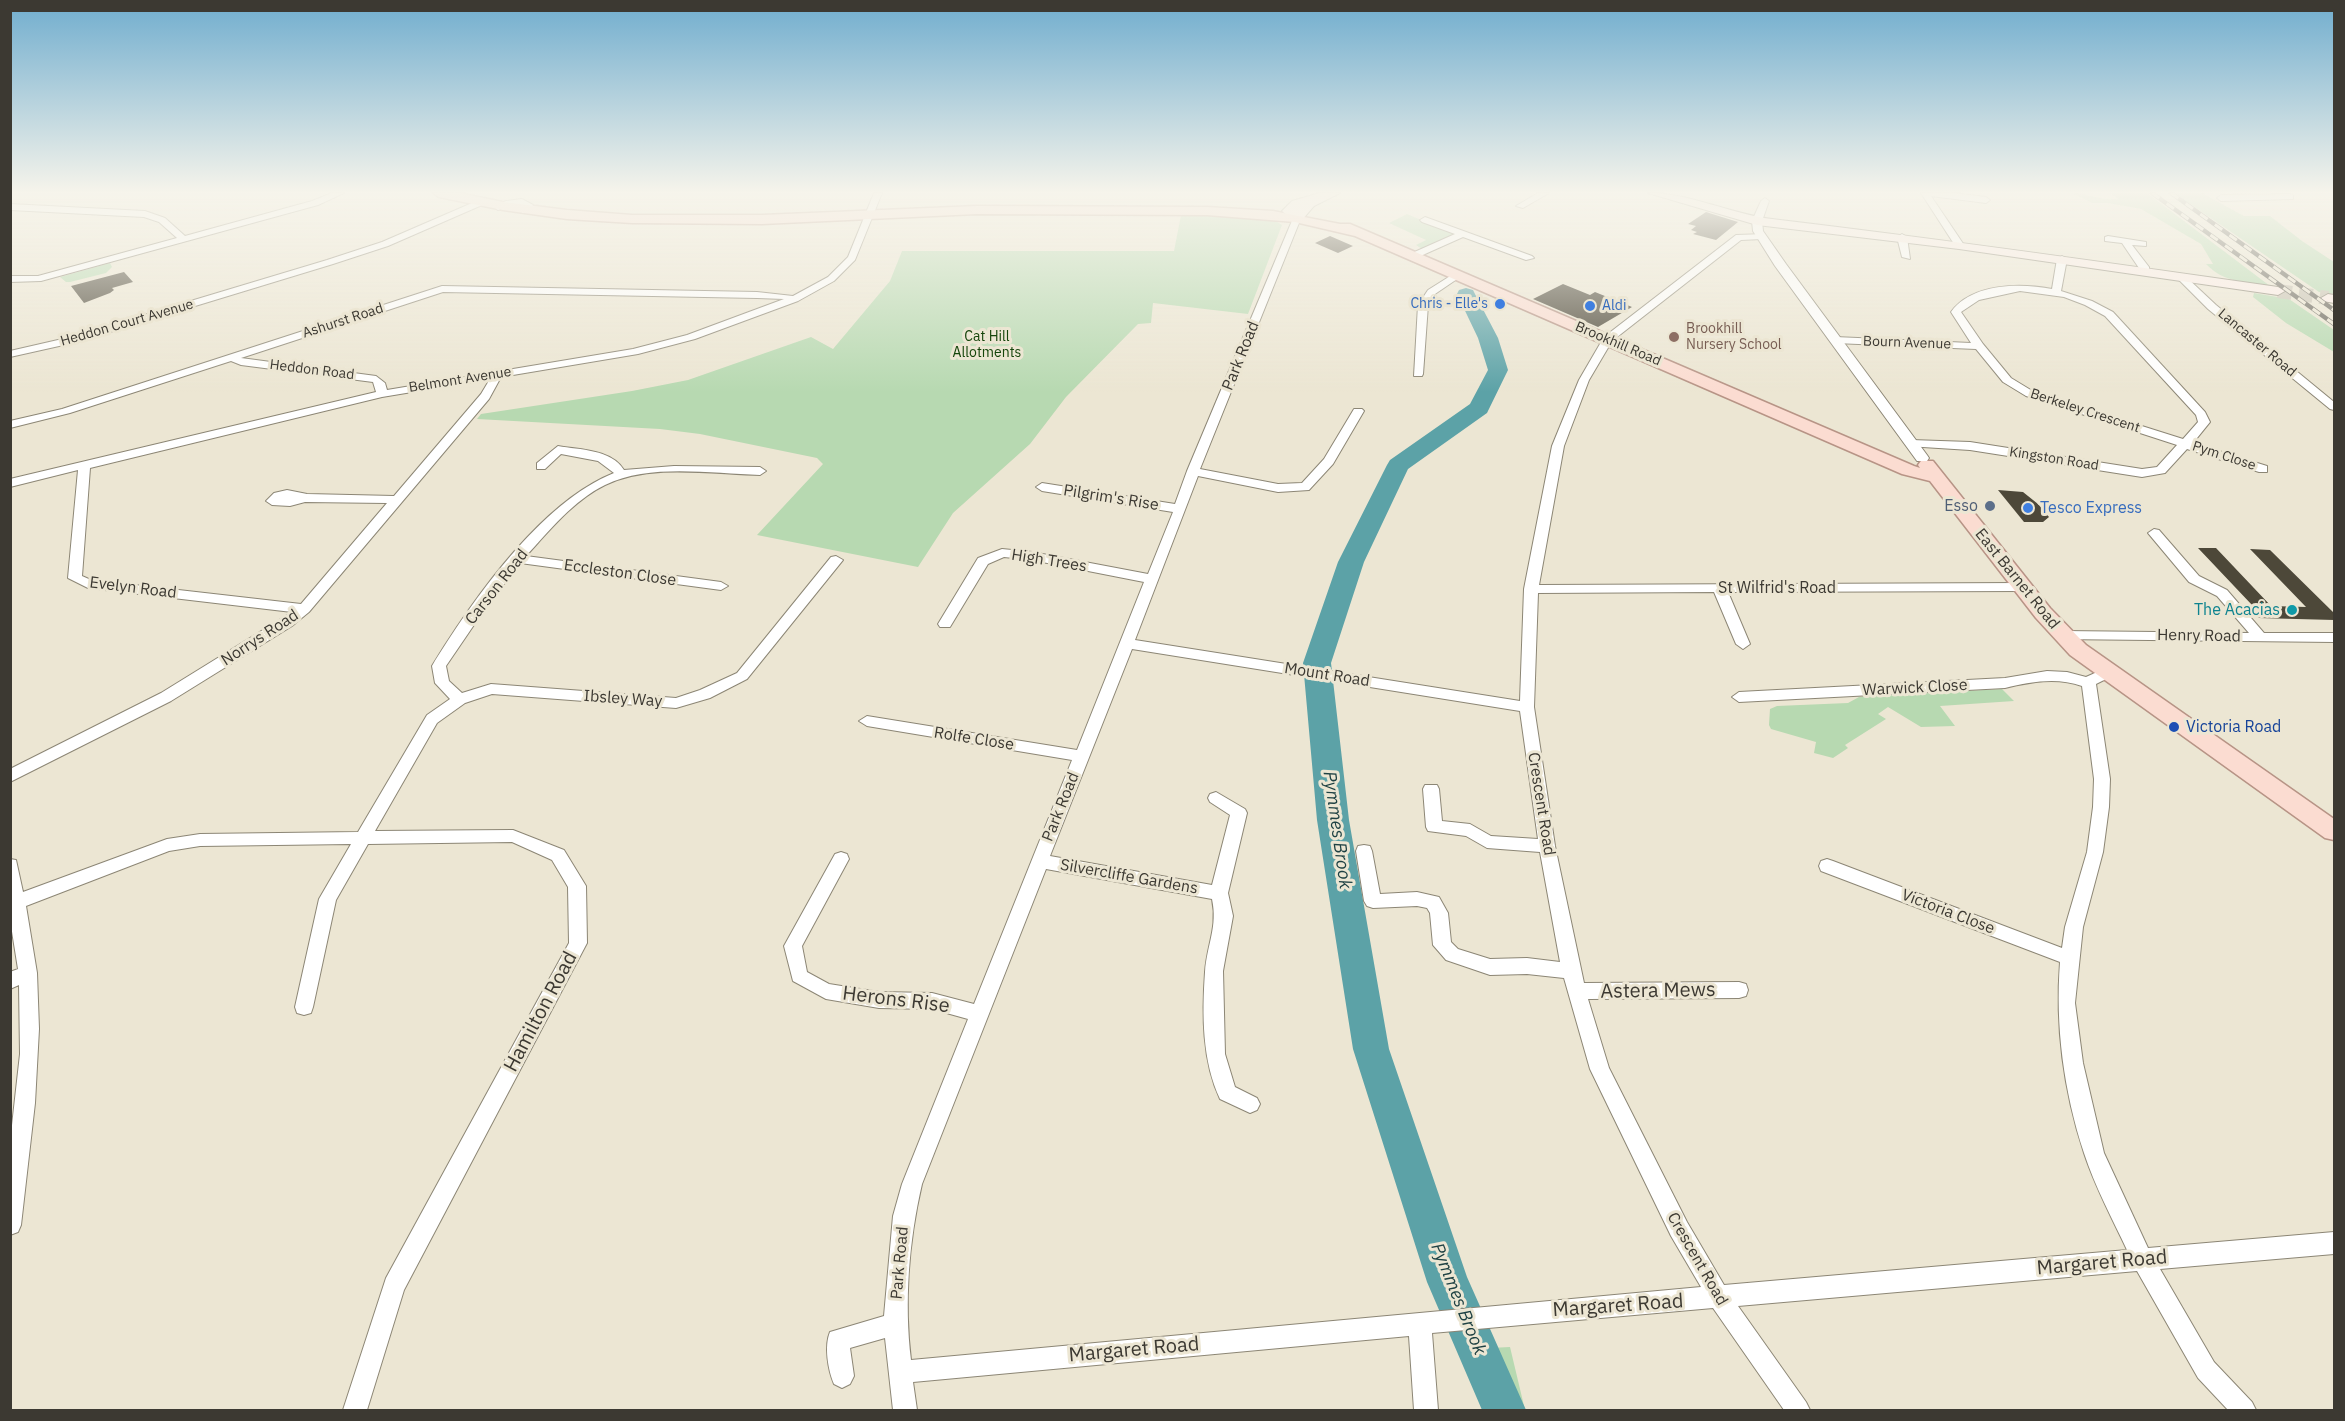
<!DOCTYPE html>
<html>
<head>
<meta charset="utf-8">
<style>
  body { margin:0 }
  #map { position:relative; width:2345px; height:1421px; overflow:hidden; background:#ece6d3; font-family:"IBM Plex Sans",sans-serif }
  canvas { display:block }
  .frame { position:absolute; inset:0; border:12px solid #3c3932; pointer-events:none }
</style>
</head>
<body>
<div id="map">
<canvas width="2345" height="1421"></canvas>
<div class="frame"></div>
</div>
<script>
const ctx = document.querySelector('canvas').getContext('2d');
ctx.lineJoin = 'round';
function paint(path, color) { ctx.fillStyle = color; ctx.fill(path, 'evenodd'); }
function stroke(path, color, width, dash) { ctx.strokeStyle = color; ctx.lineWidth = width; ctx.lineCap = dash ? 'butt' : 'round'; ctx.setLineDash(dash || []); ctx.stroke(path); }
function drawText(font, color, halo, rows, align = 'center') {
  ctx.font = font + ' "IBM Plex Sans",sans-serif'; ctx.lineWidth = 6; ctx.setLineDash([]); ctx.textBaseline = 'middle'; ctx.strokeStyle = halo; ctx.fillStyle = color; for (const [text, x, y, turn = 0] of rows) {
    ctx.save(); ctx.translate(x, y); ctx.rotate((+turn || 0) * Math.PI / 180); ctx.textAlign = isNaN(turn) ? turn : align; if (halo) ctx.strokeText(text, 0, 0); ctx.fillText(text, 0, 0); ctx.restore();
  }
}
paint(new Path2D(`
  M 2072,193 C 2089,193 2098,201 2119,199 L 2109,193 L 2147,193 L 2270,286 C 2246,282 2224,283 2206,264 L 2213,264 L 2201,244 L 2141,209 L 2108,203 L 2092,203 Z
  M 2174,193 L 2202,193 L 2244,216 L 2270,216 L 2302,241 L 2334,262 L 2334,294 L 2319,292 Z
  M 1407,214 L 1459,236 L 1425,251 L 1416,245 L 1426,240 L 1389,223 Z
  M 1181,215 L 1271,218 L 1282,225 L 1248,314 L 1153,303 L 1151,323 L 1138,324 L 1066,397 L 1030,444 L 953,513 L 918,567 L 757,535 L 823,464 L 817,458 L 700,434 L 660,429 L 477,419 L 481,414 L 632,391 L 688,380 L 811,337 L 833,349 L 890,281 L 902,251 L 1174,251 Z
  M 110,263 L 112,267 L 106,273 L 70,282 L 66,282 L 60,277 Z
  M 2254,293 L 2289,299 L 2334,330 L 2334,352 L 2286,323 L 2253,297 Z
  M 2002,689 L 2014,701 L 1940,706 L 1955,726 L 1921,727 L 1888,707 L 1878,714 L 1886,719 L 1845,745 L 1848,748 L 1833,758 L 1814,753 L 1816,742 L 1771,729 L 1769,725 L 1770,709 L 1777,706 L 1848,703 L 1859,697 Z
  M 1510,1347 L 1525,1410 L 1487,1410 L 1470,1349 Z`), '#b7d9b1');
paint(new Path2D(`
  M 1466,288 L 1473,290 L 1475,294 L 1498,338 L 1508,370 L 1487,413 L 1408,469 L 1364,562 L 1331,663 L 1349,820 L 1389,1049 L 1467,1277 L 1526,1410 L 1482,1410 L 1427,1282 L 1353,1049 L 1317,820 L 1303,663 L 1338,562 L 1387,465 L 1390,460 L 1470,404 L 1488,370 L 1478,338 L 1457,294 L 1459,290 Z`), '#5ca2a7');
paint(new Path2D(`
  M 1706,212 L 1738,222 L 1716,240 L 1693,234 L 1697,232 L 1691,230 L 1696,226 L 1688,224 Z
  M 1330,236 L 1353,246 L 1338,253 L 1315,243 Z
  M 124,272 L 133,282 L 112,288 L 114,290 L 110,293 L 84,303 L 71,286 Z
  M 1563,284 L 1590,295 L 1595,292 L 1632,307 L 1598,327 L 1533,299 Z
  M 1998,490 L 2023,492 L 2038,504 L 2049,517 L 2043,522 L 2024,522 Z
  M 2198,548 L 2216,548 L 2271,606 L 2306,607 L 2250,549 L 2270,550 L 2334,613 L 2334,620 L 2259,618 L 2248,605 L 2252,605 Z`), '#4d4839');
stroke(new Path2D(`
  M 2278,291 L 2328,298`), '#c9c3b3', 14, [14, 7]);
const minor = new Path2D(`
  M 332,193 L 344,193 L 318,205 L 41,281 L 10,282 L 10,276 L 38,276 L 177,238 L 159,222 L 144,217 L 10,210 L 10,204 L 145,211 L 165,218 L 185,236 L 312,201 Z
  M 874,193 L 882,193 L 855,260 L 834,281 L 798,301 L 695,339 L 638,354 L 501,377 L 489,399 L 309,612 L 292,626 L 171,701 L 10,782 L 10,769 L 161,693 L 292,612 L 88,588 L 68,578 L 78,470 L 10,487 L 10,479 L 376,392 L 373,382 L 241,365 L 231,361 L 70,413 L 10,428 L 10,421 L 62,409 L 442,286 L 757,292 L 793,296 L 828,277 L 848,257 ZM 443,292 L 757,298 L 784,299 L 687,335 L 633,349 L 387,390 L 385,383 L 376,376 L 241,358 ZM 490,379 L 481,394 L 394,496 L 307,494 L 287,490 L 274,493 L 266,501 L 272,505 L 290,506 L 305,502 L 387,503 L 301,604 L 91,580 L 82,576 L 90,468 L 382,397 Z
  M 1538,193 L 1549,193 L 1523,208 L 1516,206 Z
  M 1921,193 L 1953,193 L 1986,197 L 1990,200 L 1986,203 L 1931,196 L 1964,245 L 1959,248 L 1956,247 Z
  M 2290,194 L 2293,195 L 2293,199 L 2221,201 L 2217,198 L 2221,195 Z
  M 1765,198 L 1769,201 L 1762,221 L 1754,223 L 1752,221 L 1761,201 Z
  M 522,199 L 533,205 L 528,213 L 522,213 L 524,206 C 514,202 507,207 498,210 L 494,207 L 506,201 Z
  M 479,200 L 483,203 L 482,205 L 388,246 L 333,264 L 77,342 L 10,357 L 10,351 L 71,337 L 327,260 L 382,242 Z
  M 1294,216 L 1301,218 L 1200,469 L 1278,484 L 1302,483 L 1324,459 L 1354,409 L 1362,409 L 1364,411 L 1333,464 L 1309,490 L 1278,492 L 1198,476 L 1135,640 L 1520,701 L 1524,589 L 1552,446 L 1579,380 L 1604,337 L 1736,235 L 1765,234 L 1765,238 L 1762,239 L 1741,240 L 1612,341 L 1589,380 L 1564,446 L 1539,585 L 2022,583 L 2029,587 L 2022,591 L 1728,592 L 1750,644 L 1743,649 L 1736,644 L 1714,592 L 1538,593 L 1534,707 L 1555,846 L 1584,983 L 1739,982 L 1746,984 L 1748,990 L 1746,996 L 1739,998 L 1588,999 L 1609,1068 L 1687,1222 L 1724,1285 L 2127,1250 C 2112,1218 2095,1187 2084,1153 C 2064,1092 2055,1026 2060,962 L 1821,871 L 1819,866 L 1821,861 L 1827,859 L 1833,861 L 2062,948 L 2065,927 L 2087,852 L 2093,807 L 2094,779 L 2082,686 C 2056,677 2031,682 2005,688 L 1739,702 L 1732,697 L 1739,692 L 2005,678 L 2047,671 L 2067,672 L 2086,677 L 2104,669 L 2114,669 L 2116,672 L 2114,675 L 2096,684 L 2110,779 L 2109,807 L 2103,852 L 2083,927 L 2075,1003 L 2083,1063 L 2104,1153 L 2148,1248 L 2334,1232 L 2334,1254 L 2160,1269 L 2214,1362 L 2252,1402 L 2256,1410 L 2228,1410 L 2198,1378 L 2137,1271 L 1738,1306 L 1806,1402 L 1810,1410 L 1784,1410 L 1713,1308 L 1432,1333 L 1438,1410 L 1414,1410 L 1409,1336 L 913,1382 L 917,1410 L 893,1410 L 885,1338 L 850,1348 L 854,1376 L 850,1384 L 842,1388 L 834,1384 C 828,1370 824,1346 830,1332 L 884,1316 L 893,1216 L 902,1184 L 968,1019 L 932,1009 L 879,1008 L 826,999 L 793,981 L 784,946 L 835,854 L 841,852 L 847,854 L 849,859 L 802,946 L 807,972 L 829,984 L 879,992 L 932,993 L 974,1004 L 1072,760 L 867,726 L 859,721 L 867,716 L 1077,750 L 1144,582 L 1032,560 L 1004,557 L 988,564 L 950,627 L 940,627 L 938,624 L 978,558 L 1002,549 L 1032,552 L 1148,574 L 1173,512 L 1042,491 L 1036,487 L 1042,483 L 1175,504 L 1187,471 ZM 1132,649 L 1520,711 L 1538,839 L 1491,836 L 1470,824 L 1442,821 L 1439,789 L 1437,785 L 1425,785 L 1423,789 L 1426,827 L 1428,831 L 1466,836 L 1487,848 L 1540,852 L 1560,962 L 1527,958 L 1490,959 L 1458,949 L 1451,942 L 1448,913 L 1439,897 L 1417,892 L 1380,894 L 1372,851 L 1370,846 L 1364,845 L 1358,846 L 1356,851 L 1364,901 L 1367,906 L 1373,908 L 1417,906 L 1427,908 L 1430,913 L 1433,945 L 1446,960 L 1490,975 L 1527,974 L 1564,978 L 1590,1069 L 1671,1236 L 1701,1287 L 911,1360 C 904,1302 909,1240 922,1184 L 1046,869 L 1212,899 C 1218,927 1207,944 1205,972 C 1202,1014 1202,1061 1220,1099 L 1250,1113 L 1257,1110 L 1260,1104 L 1257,1098 L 1235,1087 L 1225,1054 L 1223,971 L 1233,916 L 1228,893 L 1247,813 L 1245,809 L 1216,792 L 1210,794 L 1208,798 L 1210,802 L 1230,815 L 1212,885 L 1050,856 Z
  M 1425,217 L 1532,256 L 1534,258 L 1526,260 L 1463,237 L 1416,258 L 1410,258 L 1410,254 L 1455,234 L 1422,222 L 1420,220 Z
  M 1902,234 L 1907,237 L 1910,259 L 1902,257 L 1897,237 Z
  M 2108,236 L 2146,242 L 2146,246 L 2132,245 L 2149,267 L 2149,274 L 2143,274 L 2122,243 L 2105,241 L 2105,237 Z
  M 2062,256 L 2067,259 L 2061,291 L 2092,301 L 2113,312 L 2205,412 L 2210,422 L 2193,443 L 2267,466 L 2267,472 L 2259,472 L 2187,449 L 2165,473 L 2142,477 L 1970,450 L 1907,446 L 1907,442 L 1911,440 L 1970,442 L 2142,469 L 2157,467 L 2177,445 L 2026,396 L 2003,382 L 1976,349 L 1835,343 L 1830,340 L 1835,337 L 1971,343 L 1951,312 C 1972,283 2020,283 2052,289 L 2057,259 ZM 2020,291 L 2064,297 L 2085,305 L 2105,316 L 2196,415 L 2198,422 L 2183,439 L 2034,392 L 2011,378 L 1983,344 L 1961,312 L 1979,300 Z
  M 1455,273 L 1463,275 L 1435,294 L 1428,305 L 1423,374 L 1422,376 L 1414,376 L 1418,305 L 1428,290 Z
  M 2178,275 L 2184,275 L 2216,305 L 2334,402 L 2334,410 L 2330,409 L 2208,309 L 2178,279 Z
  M 558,446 C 580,450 611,449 624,470 L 674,466 L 760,467 L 766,471 L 760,475 C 711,474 651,463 605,485 C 574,500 549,531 526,556 L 721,582 L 728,586 L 721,590 L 520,563 L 478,619 L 446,666 L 449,681 L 462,693 L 491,684 L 676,698 L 700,690 L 737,673 L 831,557 L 836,556 L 843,560 L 747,679 L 710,698 L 676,708 L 492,694 L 465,703 L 437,723 L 375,831 L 513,830 L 564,850 L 586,886 L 587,943 L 404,1290 L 367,1410 L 343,1410 L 386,1278 L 569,943 L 568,887 L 552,860 L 512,842 L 368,844 L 336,900 L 313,1007 L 311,1013 L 304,1015 L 297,1013 L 295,1007 L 319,899 L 351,844 L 200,846 L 169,851 L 26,906 L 37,973 L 39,1029 L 35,1103 L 21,1225 L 18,1232 L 10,1235 L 10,1143 L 20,1054 L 19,985 L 10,989 L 10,972 L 18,969 L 10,919 L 10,859 L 16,860 L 23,892 L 167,839 L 200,834 L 358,832 L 427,715 L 450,699 L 435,683 L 432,666 C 472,601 541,502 614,473 L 598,461 L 561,454 L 545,469 L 537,469 L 537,463 Z
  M 2154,529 L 2159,530 L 2199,576 L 2227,590 L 2264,633 L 2334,633 L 2334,642 L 2058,639 L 2056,636 L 2058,633 L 2063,631 L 2249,633 L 2217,596 L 2189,582 L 2148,533 Z`);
const tertiary = new Path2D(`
  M 1757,218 L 1762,221 L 1763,231 L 1786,264 L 1927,455 L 1929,458 L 1927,461 L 1917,461 L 1775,266 L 1753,231 L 1752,221 Z`);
const secondary = new Path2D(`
  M 1320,193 L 1340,193 L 1314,206 L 1301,221 L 1293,221 L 1282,211 L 1292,201 Z
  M 1648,193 C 1691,193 1730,214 1772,219 C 1941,239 2110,263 2278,287 L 2285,291 L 2278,295 L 1959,249 L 1757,225 Z
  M 2328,294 L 2334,295 L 2334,303 L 2323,301 L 2321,298 Z`);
const primary = new Path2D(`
  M 433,193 L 459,193 L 503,202 L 567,210 L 632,215 L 762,215 L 977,206 L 1207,207 L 1273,211 L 1340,224 L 1350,224 L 1914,466 L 1920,468 L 1918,465 L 1921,461 L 1933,461 L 2050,608 L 2086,645 L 2334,819 L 2334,840 L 2325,838 L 2070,655 L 2036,618 L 1930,481 L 1902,474 L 1355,236 L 1295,222 L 1207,215 L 977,214 L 762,224 L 632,223 L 567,219 L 503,210 L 439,197 Z`);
stroke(minor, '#8c8675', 2);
stroke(tertiary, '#8c8675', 2);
stroke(secondary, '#8c8675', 2);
stroke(primary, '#b79486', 3);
paint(minor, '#fff');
paint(tertiary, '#fff');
paint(secondary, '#fdeee8');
paint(primary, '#fbdcd1');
const rail = new Path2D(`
  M 2152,193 L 2334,324
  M 2171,193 L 2334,310`);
stroke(rail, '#666359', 4.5);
stroke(rail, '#ece6d3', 3, [9]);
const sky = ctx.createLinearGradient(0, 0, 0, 392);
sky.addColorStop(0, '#70adce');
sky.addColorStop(0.49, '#f6f4eb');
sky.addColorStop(1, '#f6f4eb00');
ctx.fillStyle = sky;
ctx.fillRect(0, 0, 2345, 392);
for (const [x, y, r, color] of [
  [1500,304,6,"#3f7fe0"],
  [1590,306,6,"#3f7fe0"],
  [1674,337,6,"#8d6e63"],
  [1990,506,6,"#5c6f8a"],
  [2028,508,6,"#3f7fe0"],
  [2292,610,6,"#0f9aa8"],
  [2174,727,6,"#1a4fb4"]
]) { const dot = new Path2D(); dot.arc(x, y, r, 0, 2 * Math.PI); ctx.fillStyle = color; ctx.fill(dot); stroke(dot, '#ece6d3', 2); }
drawText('14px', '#366cbe', '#ece6d3', [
  ["Chris - Elle's",1488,304],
  ["Aldi",1602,306,"left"]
], 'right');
drawText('14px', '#3c3932', '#ece6d3', [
  ["Ashurst Road",343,321,-18],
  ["Heddon Court Avenue",127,323,-16],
  ["Bourn Avenue",1907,343,2],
  ["Lancaster Road",2257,343,40],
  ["Brookhill Road",1618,344,23],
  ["Heddon Road",312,370,7],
  ["Belmont Avenue",460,380,-9],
  ["Berkeley Crescent",2085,411,18],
  ["Pym Close",2224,456,18],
  ["Kingston Road",2054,459,9]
]);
drawText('14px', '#785e54', '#ece6d3', [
  ["Brookhill",1686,329],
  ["Nursery School",1686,345]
], 'left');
drawText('14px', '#15450b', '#ece6d3', [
  ["Cat Hill",987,337],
  ["Allotments",987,353]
]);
drawText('16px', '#3c3932', '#ece6d3', [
  ["Park Road",1241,356,-68],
  ["Pilgrim's Rise",1111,498,9],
  ["High Trees",1049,561,9],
  ["Eccleston Close",620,573,8],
  ["East Barnet Road",2017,579,51],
  ["Carson Road",497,587,-52],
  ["Evelyn Road",133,588,7],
  ["St Wilfrid's Road",1777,588],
  ["Henry Road",2199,636,1],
  ["Norrys Road",260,638,-33],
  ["Mount Road",1327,675,9],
  ["Warwick Close",1915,688,-3],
  ["Ibsley Way",623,699,4],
  ["Rolfe Close",974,739,9],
  ["Crescent Road",1541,804,81],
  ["Park Road",1061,807,-68],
  ["Silvercliffe Gardens",1129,877,10],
  ["Victoria Close",1948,912,21],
  ["Crescent Road",1697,1259,60],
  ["Park Road",900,1263,-85]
]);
drawText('16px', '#4e5e75', '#ece6d3', [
  ["Esso",1978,506]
], 'right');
drawText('16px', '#366cbe', '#ece6d3', [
  ["Tesco Express",2040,508]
], 'left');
drawText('16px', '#0d838f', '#ece6d3', [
  ["The Acacias",2280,610]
], 'right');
drawText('16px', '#164399', '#ece6d3', [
  ["Victoria Road",2186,727]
], 'left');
drawText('italic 18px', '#1e4143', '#ece6d3', [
  ["Pymmes Brook",1337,830,82],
  ["Pymmes Brook",1458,1299,68]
]);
drawText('20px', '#3c3932', '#ece6d3', [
  ["Astera Mews",1658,991,-1],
  ["Herons Rise",896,1000,7],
  ["Hamilton Road",541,1012,-62],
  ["Margaret Road",2102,1263,-5],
  ["Margaret Road",1618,1306,-4],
  ["Margaret Road",1134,1350,-5]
]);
</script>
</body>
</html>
